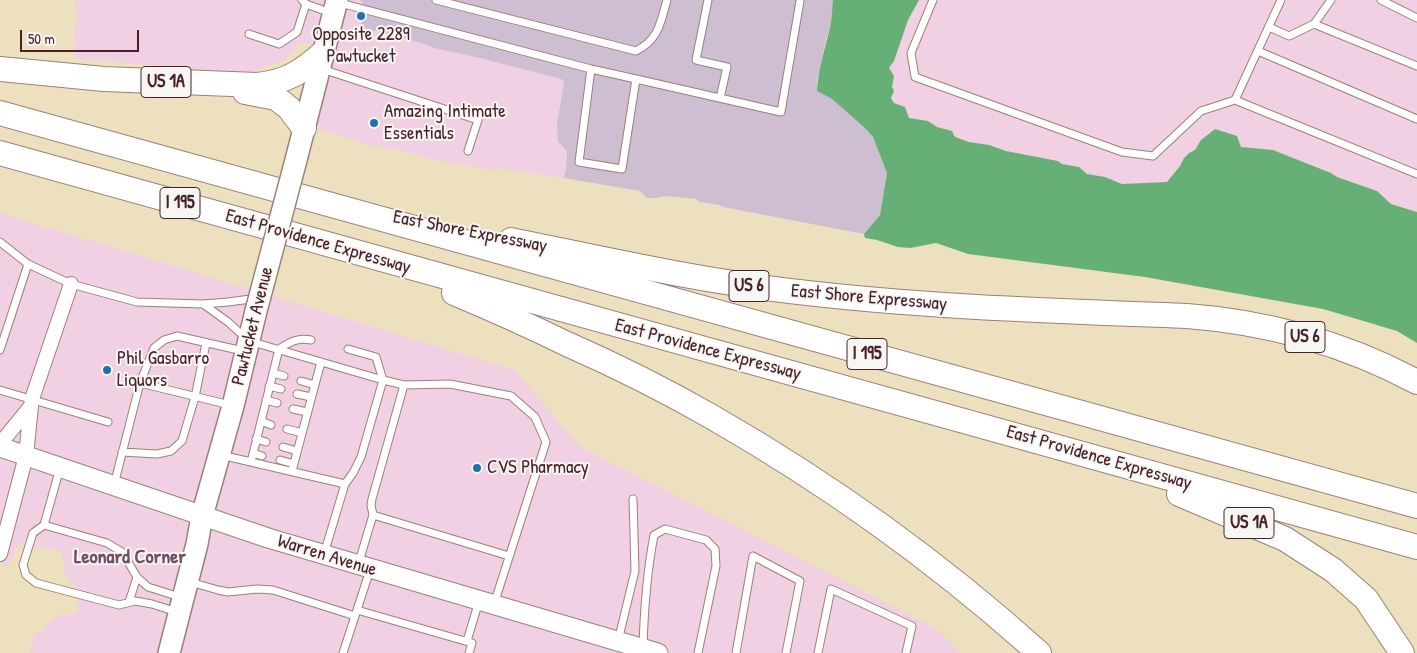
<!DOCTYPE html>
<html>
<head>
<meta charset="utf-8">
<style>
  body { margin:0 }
  #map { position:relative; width:1417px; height:653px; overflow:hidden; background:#ede0bf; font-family:"Patrick Hand",sans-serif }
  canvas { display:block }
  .scale { position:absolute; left:20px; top:30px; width:119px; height:22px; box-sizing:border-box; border:2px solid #4a1f2b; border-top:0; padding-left:6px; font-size:15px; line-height:18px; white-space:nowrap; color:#4a1f2b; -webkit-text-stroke:4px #f6f6f2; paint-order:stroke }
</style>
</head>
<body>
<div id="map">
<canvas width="1417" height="653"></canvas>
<div class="scale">50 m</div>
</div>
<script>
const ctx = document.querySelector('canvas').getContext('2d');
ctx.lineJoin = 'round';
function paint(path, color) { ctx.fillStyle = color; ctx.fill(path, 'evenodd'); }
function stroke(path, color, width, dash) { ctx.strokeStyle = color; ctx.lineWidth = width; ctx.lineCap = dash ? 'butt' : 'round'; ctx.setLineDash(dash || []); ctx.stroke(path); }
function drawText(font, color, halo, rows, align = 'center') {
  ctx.font = font + ' "Patrick Hand",sans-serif'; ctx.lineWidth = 4; ctx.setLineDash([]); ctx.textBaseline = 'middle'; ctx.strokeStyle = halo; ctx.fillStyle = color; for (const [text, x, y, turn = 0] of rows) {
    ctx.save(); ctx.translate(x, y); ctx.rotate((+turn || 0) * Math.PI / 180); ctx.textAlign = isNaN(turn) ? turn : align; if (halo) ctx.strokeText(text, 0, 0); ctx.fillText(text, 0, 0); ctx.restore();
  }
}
paint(new Path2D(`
  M 74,0 L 359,0 L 364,2 L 361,27 L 428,45 L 434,48 L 480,58 L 561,79 L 564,82 L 557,124 L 558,142 L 567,150 L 566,169 L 564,178 L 498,168 L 489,171 L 483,168 L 434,160 L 398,149 L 375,147 L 347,138 L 343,136 L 332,134 L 308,121 L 326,46 L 301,43 L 284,60 L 248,73 L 76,59 L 74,26 L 77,21 Z
  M 919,0 L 1417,0 L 1417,212 L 1391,204 L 1377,191 L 1337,177 L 1331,173 L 1273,150 L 1241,147 L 1237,136 L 1215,129 L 1207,134 L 1201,140 L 1195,150 L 1189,153 L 1184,158 L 1180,166 L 1167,182 L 1122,184 L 1105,177 L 1087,174 L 1079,167 L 1062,164 L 1057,161 L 1006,151 L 989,145 L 969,142 L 955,137 L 952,131 L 937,127 L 928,121 L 909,118 L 894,103 L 891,97 L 894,76 L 889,68 L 894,61 L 908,20 Z
  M 0,213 L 514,370 L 581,447 L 935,628 L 961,653 L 30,653 L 34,634 L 43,631 L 46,626 L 56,616 L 75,614 L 78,609 L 74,586 L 64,571 L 62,552 L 58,550 L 32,547 L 30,541 L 25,541 L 17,546 L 10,564 L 6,567 L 0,560 Z`), '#f1d0e4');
paint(new Path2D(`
  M 359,0 L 833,0 L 831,26 L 826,39 L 817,81 L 817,91 L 832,99 L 866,129 L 873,137 L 887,173 L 880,215 L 864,234 L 723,207 L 719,205 L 700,202 L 696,199 L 667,196 L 656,198 L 647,198 L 640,191 L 564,178 L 566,169 L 567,151 L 558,142 L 557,124 L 564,82 L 561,79 L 480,58 L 434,48 L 428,45 L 361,27 L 363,2 Z`), '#cebed1');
paint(new Path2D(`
  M 833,0 L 919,0 L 908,20 L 894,61 L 889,68 L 894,76 L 892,87 L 894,91 L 891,98 L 894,103 L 905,107 L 909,118 L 928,121 L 937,127 L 952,131 L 955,137 L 969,142 L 989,145 L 1006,151 L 1058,161 L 1062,164 L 1079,167 L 1087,174 L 1105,177 L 1122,184 L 1167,182 L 1180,166 L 1184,158 L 1189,153 L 1195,150 L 1201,140 L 1215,129 L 1237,136 L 1241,147 L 1273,150 L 1331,173 L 1337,177 L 1377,191 L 1391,204 L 1417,212 L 1417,343 L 1397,331 L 1323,309 L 1145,277 L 968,254 L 936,243 L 910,248 L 898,247 L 877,240 L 865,238 L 864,234 L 880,215 L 887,173 L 873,137 L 866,129 L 832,99 L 817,91 C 818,70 825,48 830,28 C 832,19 832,9 833,0 Z`), '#66b078');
const lane = new Path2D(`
  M 302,0 L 306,4 L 331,13
  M 436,0 L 636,51 C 659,39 660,24 667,0
  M 708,0 L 696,60 L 727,67 L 720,98
  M 933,0 L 911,53 L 915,77 L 1122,152 L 1153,156 L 1201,111 L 1235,100 L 1281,0
  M 1381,0 L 1417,18
  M 340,3 L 591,69 L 636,79 L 622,169 L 579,162 L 591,69
  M 1314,24 L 1331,0
  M 1269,27 L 1289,36 L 1314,24 L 1417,66
  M 249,34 L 279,44 L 297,32 L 306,4
  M 1258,51 L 1417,119
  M 322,69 L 478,120 L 468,151
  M 636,79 L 781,112 L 800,1
  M 1235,100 L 1417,174
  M 0,242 L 28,264
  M 258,298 L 228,302 L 203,304 L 228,322 L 249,341 L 383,380 L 361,457 L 353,473 L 345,484 L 324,554
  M 348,349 L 376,357 L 383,380 L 404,385 L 372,499 L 371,505 L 373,515 L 358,565
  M 0,350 L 28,264 L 71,284 L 137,302 L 203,304
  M 273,373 L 284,376
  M 301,381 L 315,385
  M 140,383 L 230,405
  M 404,385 L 450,384 L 511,396 L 535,417 L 546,442 L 494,604
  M 269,386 L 281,389
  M 0,390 L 108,422
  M 297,394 L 311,397
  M 266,400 L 277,403
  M 293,409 L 307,412
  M 261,421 L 271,425
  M 287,429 L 302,433
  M 256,439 L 266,442
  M 283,447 L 297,451
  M 122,452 L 157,454 L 171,451 L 182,441 L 195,397 L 206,343
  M 253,453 L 262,456
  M 221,455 L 345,484
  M 280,460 L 294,464
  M 251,462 L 279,349 C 290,342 298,337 311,340
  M 60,468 L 44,525 L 107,543 L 122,552 L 137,577 L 148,587 L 180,597
  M 292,471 L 321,362
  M 114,485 L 140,383 L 154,348 L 164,340 L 177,336 L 243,351
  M 373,515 L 509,556
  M 44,525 L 33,533 L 23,565 L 26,575 L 36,583 L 119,605 L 135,601 L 152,604 L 177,612
  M 190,582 L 218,590 L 228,592 L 257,589 L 273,590 L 355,616
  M 129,602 L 137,577
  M 357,610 L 472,643 L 469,653
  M 467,641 L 479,601
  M 618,641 L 635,571 L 633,499
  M 643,648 C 644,610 647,572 654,535 L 665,529 L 706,540 L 715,549 L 716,566 L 698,653
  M 343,653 L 370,570
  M 736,653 L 753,556 L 800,581 L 786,653
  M 818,653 L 831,589 L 912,626 L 906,653`);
const street = new Path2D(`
  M 31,406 L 32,399 L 71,284
  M 0,444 L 31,406 L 26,456 L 0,554`);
const secondary = new Path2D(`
  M 0,447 L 268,538 L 658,653`);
const primary = new Path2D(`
  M 296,160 L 337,0
  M 169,653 L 197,544 L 202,516 L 233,406 L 256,311`);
const highway = new Path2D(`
  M 0,69 L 104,79 L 257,85 C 286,82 302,72 323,53
  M 245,92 L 276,98 L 289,108 L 304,128
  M 0,113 L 1417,506
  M 0,153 L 1417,547
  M 511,240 C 604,259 696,280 790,291 C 922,307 1055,311 1187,316 C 1267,322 1346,344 1417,382
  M 454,293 C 492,309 530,326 567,344 C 617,366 665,390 712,417 C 829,484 939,563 1039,653
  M 1179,494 L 1285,539 L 1333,570 L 1366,599 L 1402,653`);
stroke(lane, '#9c8075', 9);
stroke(street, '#9c8075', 16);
stroke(secondary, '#9c8075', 21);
stroke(primary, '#9c8075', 24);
stroke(highway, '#9c8075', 26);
stroke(lane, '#fff', 7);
stroke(street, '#fff', 14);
stroke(secondary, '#fff', 19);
stroke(primary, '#fff', 21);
stroke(highway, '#fff', 24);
const primaryBridge = new Path2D(`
  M 256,311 L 296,160`);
stroke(primaryBridge, '#9c8075', 24, []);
stroke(primaryBridge, '#fff', 21);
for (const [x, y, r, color] of [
  [361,16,5,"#1f6fb2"],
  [374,123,5,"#1f6fb2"],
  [107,370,5,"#1f6fb2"],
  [477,468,5,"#1f6fb2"]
]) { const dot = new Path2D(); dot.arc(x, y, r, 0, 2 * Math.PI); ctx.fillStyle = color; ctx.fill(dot); stroke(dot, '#f6f6f2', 2); }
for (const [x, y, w] of [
  [166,82,50],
  [180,203,40],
  [749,286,40],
  [1305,337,40],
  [867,354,40],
  [1249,523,50]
]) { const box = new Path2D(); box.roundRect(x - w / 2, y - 15.5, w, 31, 4); ctx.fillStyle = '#f6f6f2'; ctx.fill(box); stroke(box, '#4a1f2b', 1); }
drawText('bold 18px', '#4a1f2b', null, [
  ["US 1A",166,82],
  ["I 195",180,203],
  ["US 6",749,286],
  ["US 6",1305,337],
  ["I 195",867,354],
  ["US 1A",1249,523]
]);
drawText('19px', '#4a1f2b', '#f6f6f2', [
  ["Opposite 2289",361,35,"center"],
  ["Pawtucket",361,57,"center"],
  ["Amazing Intimate",384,112],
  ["Essentials",384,134],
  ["Phil Gasbarro",117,359],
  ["Liquors",117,381],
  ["CVS Pharmacy",487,468]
], 'left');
drawText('19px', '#4a1f2b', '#f6f6f2', [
  ["East Shore Expressway",470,232,11],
  ["East Providence Expressway",318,242,16],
  ["East Shore Expressway",869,298,5],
  ["Pawtucket Avenue",253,326,-76],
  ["East Providence Expressway",708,350,15],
  ["East Providence Expressway",1099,458,16],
  ["Warren Avenue",327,556,17]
]);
drawText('bold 20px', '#724e67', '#f6f6f2', [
  ["Leonard Corner",130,558]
]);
</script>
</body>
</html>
